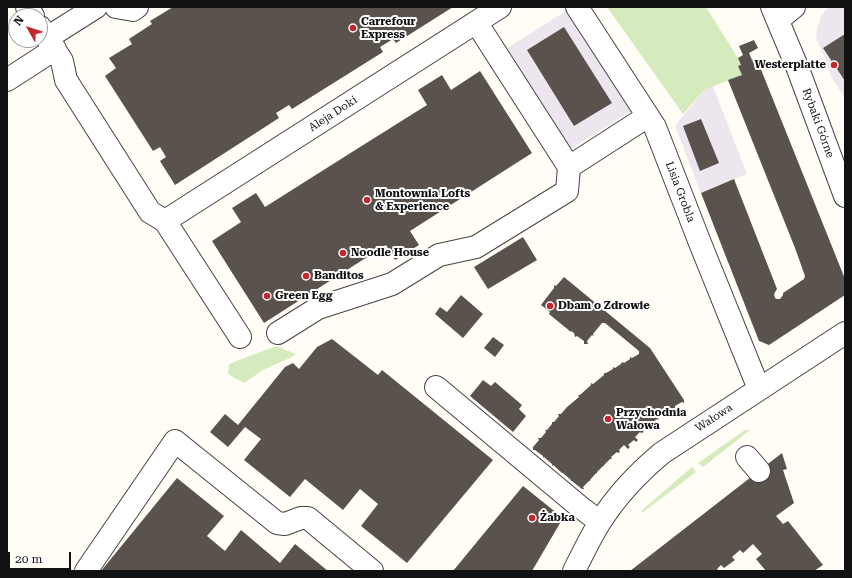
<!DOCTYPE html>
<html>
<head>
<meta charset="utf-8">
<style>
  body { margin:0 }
  #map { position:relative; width:852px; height:578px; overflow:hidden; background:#fffdf5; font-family:"Roboto Serif",serif }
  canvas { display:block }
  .frame { position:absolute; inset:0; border:8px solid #111; pointer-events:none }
  .north { position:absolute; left:8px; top:8px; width:40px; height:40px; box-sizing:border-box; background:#fff; border:1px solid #a0a0a0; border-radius:50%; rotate:309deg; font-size:11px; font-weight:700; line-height:16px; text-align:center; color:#111 }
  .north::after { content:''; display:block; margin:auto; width:14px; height:18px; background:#c4262e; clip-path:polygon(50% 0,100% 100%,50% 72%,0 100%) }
  .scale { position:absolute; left:8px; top:552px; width:63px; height:18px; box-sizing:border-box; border:2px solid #111; border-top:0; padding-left:5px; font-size:12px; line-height:14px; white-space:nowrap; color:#111; -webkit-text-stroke:3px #fff; paint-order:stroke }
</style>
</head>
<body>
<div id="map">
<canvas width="852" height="578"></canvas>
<div class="frame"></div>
<div class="north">N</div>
<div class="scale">20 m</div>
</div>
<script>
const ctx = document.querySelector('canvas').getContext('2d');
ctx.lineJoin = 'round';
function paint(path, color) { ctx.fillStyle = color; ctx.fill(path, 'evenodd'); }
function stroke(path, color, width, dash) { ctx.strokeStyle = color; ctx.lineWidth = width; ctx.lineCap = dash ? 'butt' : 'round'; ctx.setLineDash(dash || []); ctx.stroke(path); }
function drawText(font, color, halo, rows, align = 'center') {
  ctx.font = font + ' "Roboto Serif",serif'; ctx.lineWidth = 4; ctx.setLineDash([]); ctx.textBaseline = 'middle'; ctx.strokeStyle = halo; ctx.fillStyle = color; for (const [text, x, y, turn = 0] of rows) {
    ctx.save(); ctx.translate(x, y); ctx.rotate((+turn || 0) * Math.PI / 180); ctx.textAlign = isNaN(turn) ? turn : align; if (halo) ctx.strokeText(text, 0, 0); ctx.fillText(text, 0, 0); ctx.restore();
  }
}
paint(new Path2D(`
  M 828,7 L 845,7 L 845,98 L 833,80 L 816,37 L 817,29 L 822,15 Z
  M 566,11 L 631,111 L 570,149 L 507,48 Z
  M 713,86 L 747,174 L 701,193 L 675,126 L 704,90 Z`), '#eee6ef');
paint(new Path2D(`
  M 607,7 L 706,7 L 738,58 L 741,65 L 739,66 L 742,75 L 704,90 L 683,114 Z
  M 276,346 L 296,354 L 292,357 L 263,370 L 244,383 L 228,374 L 229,364 Z
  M 745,430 L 750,430 L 703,467 L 698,463 Z
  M 692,467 L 696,472 L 642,513 L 641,511 Z`), '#d5ebbd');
paint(new Path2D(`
  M 173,7 L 453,7 L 396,43 L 393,39 L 380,47 L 383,52 L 292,109 L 289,105 L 276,113 L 279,118 L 175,185 L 160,161 L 166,157 L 160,147 L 153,151 L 105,76 L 116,68 L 109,58 L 132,44 L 129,39 L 152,24 L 150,21 Z
  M 564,27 L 612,103 L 574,126 L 527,50 Z
  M 845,34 L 845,81 L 823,48 Z
  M 754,40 L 758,48 L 749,53 L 752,60 L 755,58 L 759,68 L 760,67 L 845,279 L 845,295 L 769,345 L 759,341 L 701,193 L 734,179 L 777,289 L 774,294 L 775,298 L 777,299 L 780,299 L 783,295 L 783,293 L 804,279 L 805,276 L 795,248 L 728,80 L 742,75 L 738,66 L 741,65 L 738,58 L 743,55 L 739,46 Z
  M 480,71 L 532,153 L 410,231 L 419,245 L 395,260 L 386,245 L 264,323 L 212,241 L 241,222 L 232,208 L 256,193 L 265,207 L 360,147 L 427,105 L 418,90 L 442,75 L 451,90 Z
  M 701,119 L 719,163 L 700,171 L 683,126 Z
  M 523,237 L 537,260 L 488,289 L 474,267 Z
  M 564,277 L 650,348 L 684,400 L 684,403 L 682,402 L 675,406 L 675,408 L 674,408 L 667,412 L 667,414 L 665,413 L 658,418 L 659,420 L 657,419 L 650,424 L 650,426 L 649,425 L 642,430 L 644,432 L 641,433 L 640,432 L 635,437 L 638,440 L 636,442 L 634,440 L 628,445 L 630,447 L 628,449 L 624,445 L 619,450 L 620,452 L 618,453 L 617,452 L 611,457 L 612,459 L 610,459 L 604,465 L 604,466 L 603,466 L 597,472 L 597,474 L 596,473 L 590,480 L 590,481 L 589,481 L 583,487 L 584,489 L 582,489 L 572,481 L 571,481 L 571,480 L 563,473 L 562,473 L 561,472 L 553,465 L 552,466 L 552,464 L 544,457 L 543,458 L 543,456 L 535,450 L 533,450 L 533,447 L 539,440 L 538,438 L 541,438 L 546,432 L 545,430 L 547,430 L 552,424 L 552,422 L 554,422 L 559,416 L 558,414 L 561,414 L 567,407 L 579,397 L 578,395 L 580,395 L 591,385 L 591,383 L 593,384 L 604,375 L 604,373 L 606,373 L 613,369 L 613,367 L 615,368 L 621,364 L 622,362 L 624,363 L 630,359 L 630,357 L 632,358 L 639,354 L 639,351 L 605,323 L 602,323 L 593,334 L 594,336 L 592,335 L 587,341 L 588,344 L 584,344 L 584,341 L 577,336 L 575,337 L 574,333 L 571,331 L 571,332 L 549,314 L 550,312 L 541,305 L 554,288 L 554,285 L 556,286 Z
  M 461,295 L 483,314 L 463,338 L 435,314 L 440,307 L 447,312 Z
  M 493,337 L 504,345 L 495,357 L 484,348 Z
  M 332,339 L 378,375 L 382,370 L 493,460 L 407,563 L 361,526 L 378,504 L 360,489 L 343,510 L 305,479 L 290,497 L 244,460 L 261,439 L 245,427 L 228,447 L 210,432 L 225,414 L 238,425 L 285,367 L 293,363 L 299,369 L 317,347 Z
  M 483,380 L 491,386 L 495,382 L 522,405 L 519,409 L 526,416 L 513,432 L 470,396 Z
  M 782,453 L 787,469 L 783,470 L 794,503 L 776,516 L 783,524 L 788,521 L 823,565 L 814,571 L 766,571 L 756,559 L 762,554 L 753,544 L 743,553 L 740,550 L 732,557 L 735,560 L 724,568 L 721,565 L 717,569 L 719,571 L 630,571 Z
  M 177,478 L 224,516 L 207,536 L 225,551 L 241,530 L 280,563 L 295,544 L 328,571 L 101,571 Z
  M 523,486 L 563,518 L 532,571 L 453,571 Z`), '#5a524d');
const minor = new Path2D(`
  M 27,7 L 33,16
  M 116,7 L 133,10 L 137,7
  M 577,7 L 655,127 L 700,243 L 759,389
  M 772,7 L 798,69 L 845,196
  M 778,20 L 794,7
  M 40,27 L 62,61 L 66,80 L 150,212 L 165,221 L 240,337
  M 47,38 L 96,7
  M 7,80 L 55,49
  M 569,167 L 648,116
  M 165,221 L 500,7
  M 278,333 L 318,308 L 392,284 L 439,255 L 476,247 L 567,191 L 569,167 L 476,22
  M 436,387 L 580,507 L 600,522
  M 747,457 L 759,471
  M 86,571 L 175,441 L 277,523 L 285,524 L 301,518 L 308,518 L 372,571
  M 574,571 C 582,555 590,538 600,522 C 617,495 638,473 662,453 L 845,333`);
stroke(minor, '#444', 24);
stroke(minor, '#fff', 22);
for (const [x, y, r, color] of [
  [353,28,4,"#c4262e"],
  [834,65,4,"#c4262e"],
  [367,200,4,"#c4262e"],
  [343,253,4,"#c4262e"],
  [306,276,4,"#c4262e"],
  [267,296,4,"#c4262e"],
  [550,306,4,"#c4262e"],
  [608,419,4,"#c4262e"],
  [532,518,4,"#c4262e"]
]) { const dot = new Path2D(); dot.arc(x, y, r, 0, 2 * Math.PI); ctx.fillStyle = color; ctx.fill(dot); stroke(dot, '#fff', 1.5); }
drawText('bold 11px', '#111', '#fff', [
  ["Carrefour",361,22],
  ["Express",361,35],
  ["Westerplatte",826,65,"right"],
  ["Montownia Lofts",375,194],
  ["& Experience",375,207],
  ["Noodle House",351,253],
  ["Banditos",314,276],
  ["Green Egg",275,296],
  ["Dbam o Zdrowie",558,306],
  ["Przychodnia",616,413],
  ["Wałowa",616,426],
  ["Żabka",540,518]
], 'left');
drawText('11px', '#111', '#fff', [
  ["Aleja Doki",333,114,-33],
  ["Rybaki Górne",818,123,70],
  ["Lisia Grobla",680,192,69],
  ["Wałowa",714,418,-33]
]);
</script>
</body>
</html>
